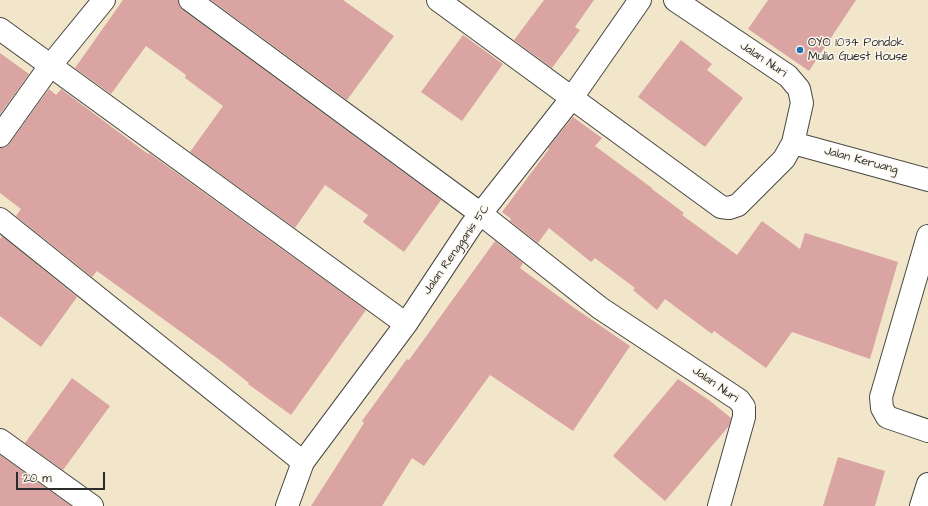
<!DOCTYPE html>
<html>
<head>
<meta charset="utf-8">
<style>
  body { margin:0 }
  #map { position:relative; width:928px; height:506px; overflow:hidden; background:#f1e6ca; font-family:"Architects Daughter",sans-serif }
  canvas { display:block }
  .scale { position:absolute; left:16px; top:472px; width:89px; height:18px; box-sizing:border-box; border:2px solid #2b2b2b; border-top:0; padding-left:5px; font-size:12px; line-height:14px; white-space:nowrap; color:#2b2b2b; -webkit-text-stroke:3px #fbf7ec; paint-order:stroke }
</style>
</head>
<body>
<div id="map">
<canvas width="928" height="506"></canvas>
<div class="scale">20 m</div>
</div>
<script>
const ctx = document.querySelector('canvas').getContext('2d');
ctx.lineJoin = 'round';
function paint(path, color) { ctx.fillStyle = color; ctx.fill(path, 'evenodd'); }
function stroke(path, color, width, dash) { ctx.strokeStyle = color; ctx.lineWidth = width; ctx.lineCap = dash ? 'butt' : 'round'; ctx.setLineDash(dash || []); ctx.stroke(path); }
function drawText(font, color, halo, rows, align = 'center') {
  ctx.font = font + ' "Architects Daughter",sans-serif'; ctx.lineWidth = 3; ctx.setLineDash([]); ctx.textBaseline = 'middle'; ctx.strokeStyle = halo; ctx.fillStyle = color; for (const [text, x, y, turn = 0] of rows) {
    ctx.save(); ctx.translate(x, y); ctx.rotate((+turn || 0) * Math.PI / 180); ctx.textAlign = isNaN(turn) ? turn : align; if (halo) ctx.strokeText(text, 0, 0); ctx.fillText(text, 0, 0); ctx.restore();
  }
}
paint(new Path2D(`
  M 123,0 L 178,0 L 179,5 L 183,10 L 441,200 L 404,252 L 363,222 L 368,215 L 325,185 L 295,228 L 190,152 L 223,106 L 185,78 L 186,75 L 146,46 L 111,94 L 75,68 Z
  M 211,0 L 343,0 L 394,36 L 347,100 Z
  M 544,0 L 594,0 L 575,27 L 580,30 L 552,68 L 514,40 Z
  M 768,0 L 856,0 L 809,71 L 748,29 Z
  M 463,35 L 503,64 L 462,121 L 421,92 Z
  M 681,40 L 712,64 L 707,70 L 743,98 L 705,147 L 638,97 Z
  M 0,53 L 29,74 L 0,114 Z
  M 49,89 L 56,95 L 61,89 L 148,154 L 149,153 L 366,310 L 291,415 L 248,384 L 249,383 L 221,361 L 97,271 L 92,277 L 16,216 L 21,209 L 0,193 L 0,148 L 6,147 L 10,143 Z
  M 573,117 L 602,138 L 595,146 L 652,188 L 652,189 L 684,213 L 682,215 L 737,255 L 762,221 L 800,249 L 805,233 L 898,262 L 870,359 L 792,332 L 766,368 L 714,331 L 712,334 L 665,299 L 657,310 L 633,290 L 635,288 L 595,258 L 591,262 L 549,228 L 538,243 L 510,221 L 511,219 L 502,212 L 549,149 L 548,148 Z
  M 2,236 L 77,297 L 41,347 L 0,316 L 0,239 Z
  M 495,241 L 523,263 L 520,268 L 573,307 L 630,346 L 573,431 L 490,375 L 424,466 L 412,458 L 382,506 L 311,506 L 364,423 L 362,421 L 407,359 L 409,360 Z
  M 72,378 L 110,406 L 63,470 L 25,443 Z
  M 678,379 L 710,401 L 731,418 L 729,426 L 665,501 L 613,456 Z
  M 0,455 L 71,506 L 0,506 Z
  M 838,457 L 885,471 L 875,506 L 823,506 Z`), '#d9a4a2');
const minor = new Path2D(`
  M 190,0 L 481,214 L 600,308 L 739,400 L 744,407 L 744,417 L 719,506
  M 438,0 L 721,207 L 729,208 L 738,205 L 784,159 L 793,143 L 802,103 L 799,89 L 788,76 L 675,0
  M 0,29 L 406,324
  M 0,136 L 50,66 L 104,0
  M 793,143 L 928,180
  M 0,219 L 303,462
  M 928,236 L 881,397 L 882,408 L 887,417 L 928,431
  M 0,440 L 92,506
  M 287,506 L 303,462 L 406,324 L 471,226 L 571,99 L 640,0
  M 921,506 L 928,484`);
stroke(minor, '#494743', 24);
stroke(minor, '#fff', 22);
for (const [x, y, r, color] of [
  [800,50,4,"#1f6fb2"]
]) { const dot = new Path2D(); dot.arc(x, y, r, 0, 2 * Math.PI); ctx.fillStyle = color; ctx.fill(dot); stroke(dot, '#fbf7ec', 1.5); }
drawText('12px', '#2b2b2b', '#fbf7ec', [
  ["OYO 1034 Pondok",808,43],
  ["Mulia Guest House",808,57]
], 'left');
drawText('12px', '#2b2b2b', '#fbf7ec', [
  ["Jalan Nuri",763,60,34],
  ["Jalan Keruang",861,161,15],
  ["Jalan Rengganis 5C",457,250,-55],
  ["Jalan Nuri",715,385,35]
]);
</script>
</body>
</html>
